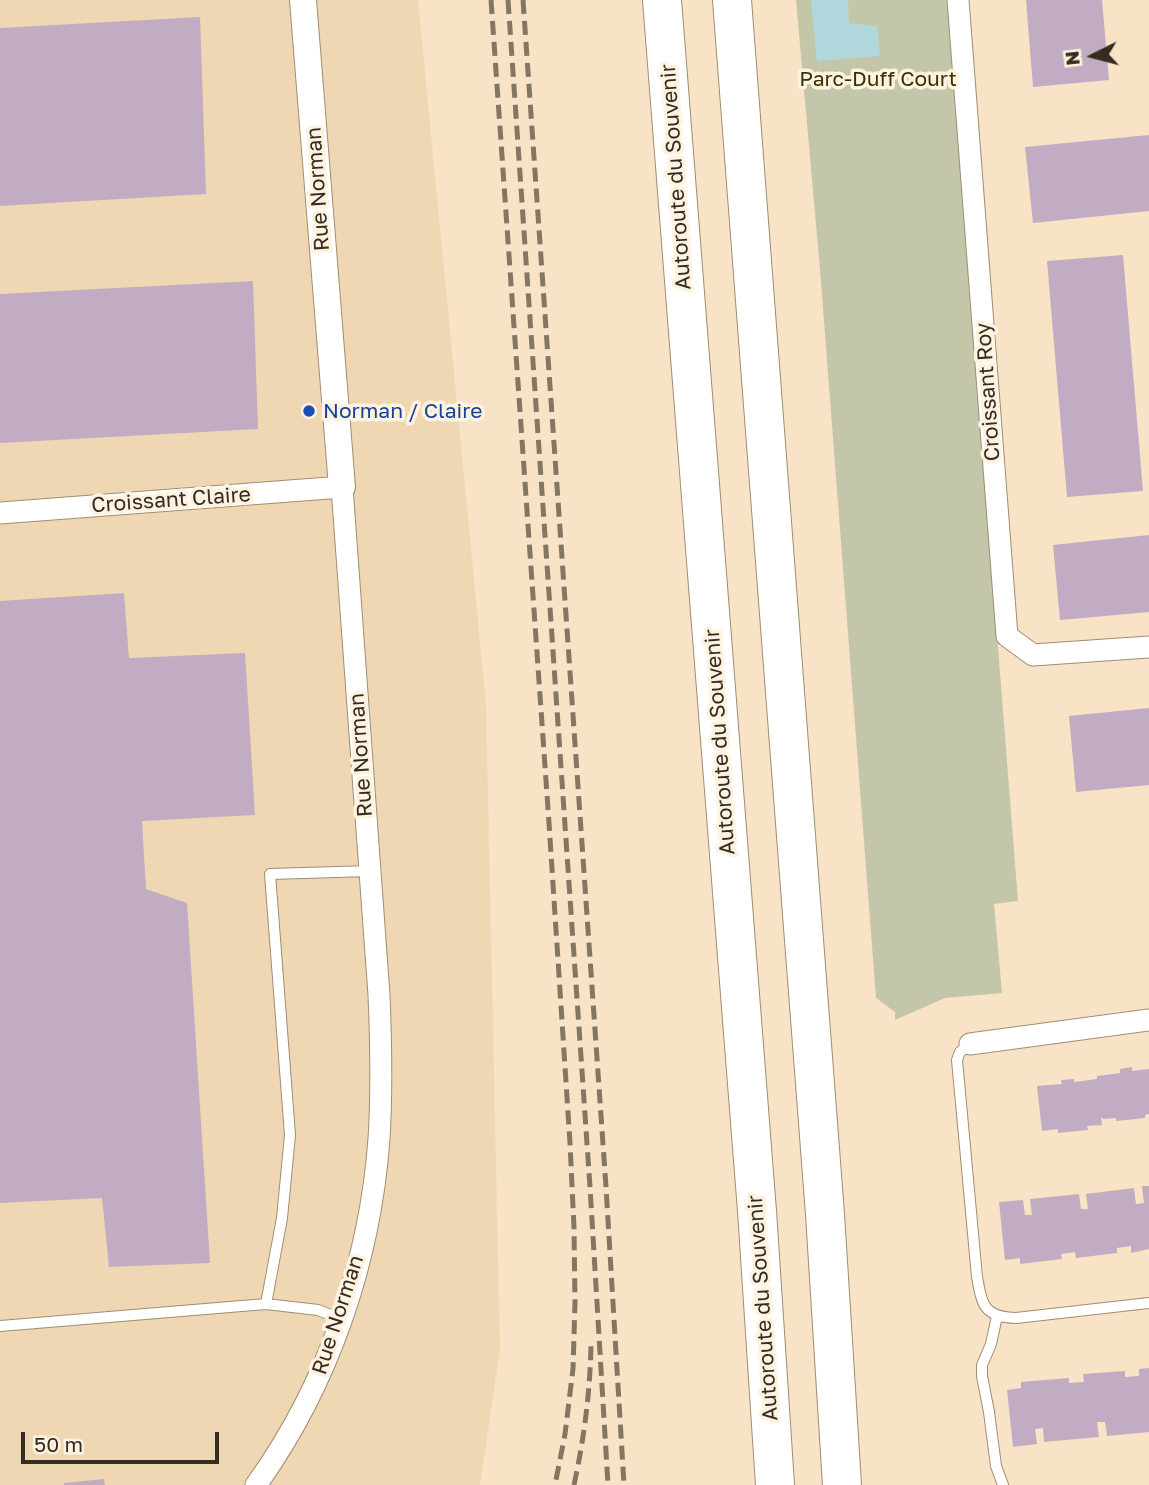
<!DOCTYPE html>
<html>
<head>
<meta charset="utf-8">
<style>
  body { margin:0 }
  #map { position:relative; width:1149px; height:1485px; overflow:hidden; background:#f8e3c6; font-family:"Golos Text",sans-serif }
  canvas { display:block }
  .north { position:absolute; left:1058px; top:21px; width:70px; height:70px; -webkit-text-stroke:5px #fef2e0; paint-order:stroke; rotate:264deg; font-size:19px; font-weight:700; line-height:28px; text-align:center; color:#342c21 }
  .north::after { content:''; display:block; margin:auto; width:24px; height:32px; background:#342c21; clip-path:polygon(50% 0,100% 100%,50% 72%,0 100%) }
  .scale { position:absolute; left:21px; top:1432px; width:198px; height:32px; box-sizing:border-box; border:4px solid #342c21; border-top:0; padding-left:9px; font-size:21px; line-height:24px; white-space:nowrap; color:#342c21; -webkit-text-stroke:5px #fef2e0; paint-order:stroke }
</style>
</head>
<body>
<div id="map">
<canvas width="1149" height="1485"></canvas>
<div class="north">N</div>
<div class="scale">50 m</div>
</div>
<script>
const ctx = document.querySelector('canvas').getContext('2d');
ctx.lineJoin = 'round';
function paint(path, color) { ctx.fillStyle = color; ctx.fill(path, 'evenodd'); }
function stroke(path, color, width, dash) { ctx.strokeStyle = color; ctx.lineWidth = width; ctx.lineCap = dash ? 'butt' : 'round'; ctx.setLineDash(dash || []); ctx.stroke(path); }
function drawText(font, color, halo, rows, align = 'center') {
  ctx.font = font + ' "Golos Text",sans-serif'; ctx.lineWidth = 7; ctx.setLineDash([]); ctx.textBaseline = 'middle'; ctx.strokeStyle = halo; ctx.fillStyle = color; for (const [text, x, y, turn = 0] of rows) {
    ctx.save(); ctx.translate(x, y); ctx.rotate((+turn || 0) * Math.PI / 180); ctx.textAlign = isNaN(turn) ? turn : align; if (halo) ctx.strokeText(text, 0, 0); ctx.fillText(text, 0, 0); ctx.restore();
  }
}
paint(new Path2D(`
  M 0,0 L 418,0 L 486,704 L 500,1349 L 480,1485 L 0,1485 Z`), '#f0d7b3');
paint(new Path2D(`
  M 796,0 L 947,0 L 1018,901 L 994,904 L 1002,993 L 945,998 L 895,1020 L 895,1012 L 876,998 L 820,269 Z`), '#c4c6aa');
paint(new Path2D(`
  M 811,0 L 848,0 L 849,23 L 877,26 L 880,56 L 817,61 Z`), '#afd7dc');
paint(new Path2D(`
  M 1026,0 L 1102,0 L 1109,80 L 1033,87 Z
  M 200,17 L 206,194 L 0,206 L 0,28 Z
  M 1149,135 L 1149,211 L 1033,223 L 1025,147 Z
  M 1123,255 L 1143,491 L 1067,497 L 1047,261 Z
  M 253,281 L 258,429 L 0,443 L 0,294 Z
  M 1149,535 L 1149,612 L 1060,620 L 1053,545 Z
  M 124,593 L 129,658 L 245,653 L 255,815 L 142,821 L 146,889 L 187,903 L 210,1263 L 109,1267 L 102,1198 L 0,1203 L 0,601 Z
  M 1149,708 L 1149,785 L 1076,792 L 1069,716 Z
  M 1132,1067 L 1132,1071 L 1149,1069 L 1149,1114 L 1145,1115 L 1145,1118 L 1116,1121 L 1116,1118 L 1103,1119 L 1101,1117 L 1102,1125 L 1087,1126 L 1088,1130 L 1058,1133 L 1058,1129 L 1042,1131 L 1037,1086 L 1062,1084 L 1061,1080 L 1074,1079 L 1074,1082 L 1097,1079 L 1097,1076 L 1120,1073 L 1120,1069 Z
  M 1142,1186 L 1149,1186 L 1149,1249 L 1131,1253 L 1131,1246 L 1117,1248 L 1117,1253 L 1076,1258 L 1075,1252 L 1061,1254 L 1062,1259 L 1020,1264 L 1020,1258 L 1005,1260 L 999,1202 L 1023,1200 L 1025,1215 L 1032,1215 L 1030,1199 L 1079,1194 L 1081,1209 L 1088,1209 L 1086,1194 L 1134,1188 L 1136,1204 L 1144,1203 Z
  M 1149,1368 L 1149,1432 L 1107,1436 L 1105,1422 L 1097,1422 L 1099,1437 L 1044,1442 L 1043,1428 L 1035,1429 L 1037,1444 L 1013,1447 L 1007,1390 L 1021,1388 L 1021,1382 L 1069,1378 L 1069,1383 L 1084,1382 L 1083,1374 L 1125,1371 L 1125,1377 L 1139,1376 L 1139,1369 Z
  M 104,1479 L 105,1485 L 64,1485 L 64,1483 Z`), '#c2acc4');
const service = new Path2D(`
  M 970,1044 L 960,1052 L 957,1060 L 977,1277 C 982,1305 984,1317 1016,1318 L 1149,1303
  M 266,1304 L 282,1218 L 290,1135 L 270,874 L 370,871
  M 997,1316 L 991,1344 L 982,1365 L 982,1376 L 989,1412 L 996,1466 L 1003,1485
  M 0,1326 L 266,1304 L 318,1310 L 341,1319`);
const minor = new Path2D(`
  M 958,0 L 1007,636 L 1033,655 L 1149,647
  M 0,513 L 342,487 L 379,995 C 381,1043 382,1091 379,1139 C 370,1262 328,1385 256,1485
  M 970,1044 L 1149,1020`);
const tertiary = new Path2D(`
  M 303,0 L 342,487`);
const motorway = new Path2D(`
  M 662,0 L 757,1211 L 775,1485
  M 732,0 L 825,1214 L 842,1485`);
stroke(service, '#a08d71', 12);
stroke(minor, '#a08d71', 23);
stroke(tertiary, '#a08d71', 28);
stroke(motorway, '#a08d71', 40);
stroke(service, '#fff', 10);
stroke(minor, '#fff', 21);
stroke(tertiary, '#fff', 26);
stroke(motorway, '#fff', 38);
stroke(new Path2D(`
  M 491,0 L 549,823 L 570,1143 L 574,1228 L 575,1302 L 573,1369 L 565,1434 L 555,1485
  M 508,0 L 590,1187 L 608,1485
  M 523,0 L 606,1187 L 624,1485
  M 574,1485 C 584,1439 590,1393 591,1346`), '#847664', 5, [14, 7]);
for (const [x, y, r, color] of [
  [309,411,7,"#1a4fb4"]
]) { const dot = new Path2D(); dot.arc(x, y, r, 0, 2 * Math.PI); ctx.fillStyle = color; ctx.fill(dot); stroke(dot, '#fef2e0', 2.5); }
drawText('21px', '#343500', '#fef2e0', [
  ["Parc-Duff Court",878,79]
]);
drawText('21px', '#342c21', '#fef2e0', [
  ["Autoroute du Souvenir",676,177,-94],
  ["Rue Norman",318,189,-94],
  ["Croissant Roy",988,392,-94],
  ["Croissant Claire",171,500,-4],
  ["Autoroute du Souvenir",720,742,-94],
  ["Rue Norman",361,755,-94],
  ["Autoroute du Souvenir",763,1308,-94],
  ["Rue Norman",338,1315,-72]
]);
drawText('21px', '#164399', '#fef2e0', [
  ["Norman / Claire",323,411]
], 'left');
</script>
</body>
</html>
